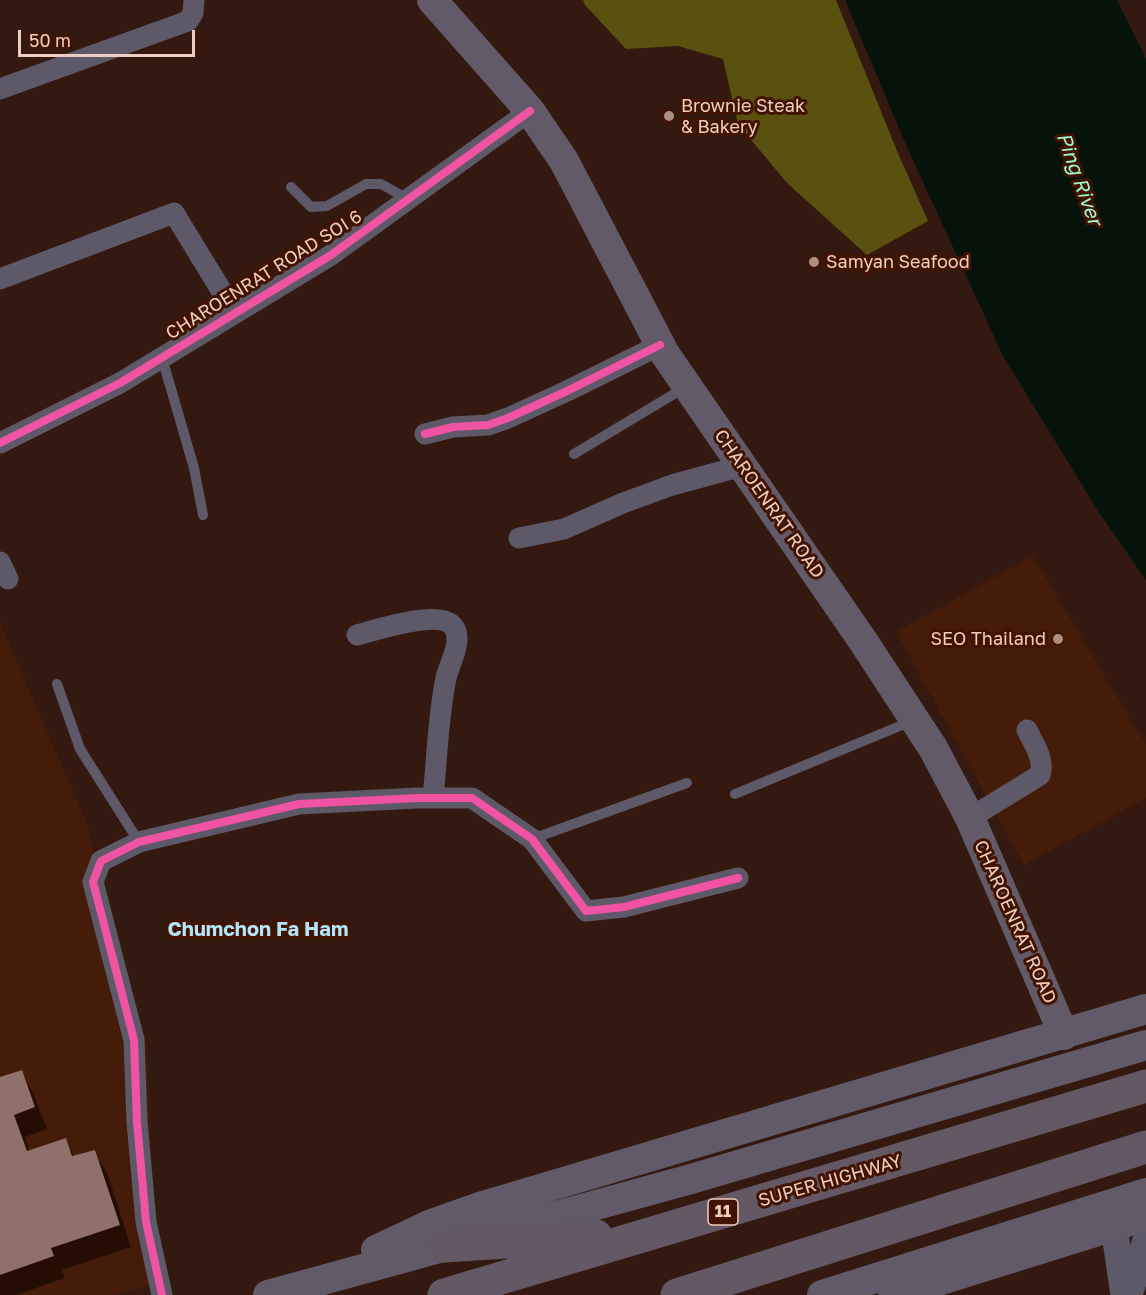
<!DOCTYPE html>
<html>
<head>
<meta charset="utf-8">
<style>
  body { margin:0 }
  #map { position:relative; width:1146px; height:1295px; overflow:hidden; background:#33190f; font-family:"Golos Text",sans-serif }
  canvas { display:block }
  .scale { position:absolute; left:18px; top:30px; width:177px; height:27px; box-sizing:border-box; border:3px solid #edcec1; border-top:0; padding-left:8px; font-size:18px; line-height:21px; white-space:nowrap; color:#edcec1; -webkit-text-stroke:4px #421300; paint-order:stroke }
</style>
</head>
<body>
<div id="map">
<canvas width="1146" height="1295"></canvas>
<div class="scale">50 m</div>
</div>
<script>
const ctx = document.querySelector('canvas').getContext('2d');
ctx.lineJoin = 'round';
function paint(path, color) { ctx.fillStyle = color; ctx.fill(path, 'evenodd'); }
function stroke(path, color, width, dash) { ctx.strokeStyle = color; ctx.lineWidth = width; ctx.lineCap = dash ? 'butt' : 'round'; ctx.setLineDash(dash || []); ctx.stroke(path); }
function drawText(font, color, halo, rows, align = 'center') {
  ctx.font = font + ' "Golos Text",sans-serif'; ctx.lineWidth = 6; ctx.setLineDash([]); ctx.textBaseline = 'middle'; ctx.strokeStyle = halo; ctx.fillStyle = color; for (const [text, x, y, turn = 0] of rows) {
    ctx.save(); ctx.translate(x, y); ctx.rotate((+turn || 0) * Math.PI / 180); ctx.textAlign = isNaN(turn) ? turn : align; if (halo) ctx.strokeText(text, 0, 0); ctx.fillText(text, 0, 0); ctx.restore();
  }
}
paint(new Path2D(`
  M 1033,556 L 1146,745 L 1146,798 L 1024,865 L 896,632 Z
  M 0,622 L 86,821 L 147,1044 L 156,1283 L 115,1295 L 0,1295 Z`), '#441c09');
paint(new Path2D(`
  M 583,0 L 836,0 L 897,151 L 928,221 L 867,255 L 787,183 L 738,124 L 723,59 L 678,46 L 626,49 L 585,5 Z`), '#5a5111');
paint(new Path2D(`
  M 845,0 L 1117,0 L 1146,59 L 1146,580 L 1100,514 L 1003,356 L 907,147 Z`), '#06130b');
paint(new Path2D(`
  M 21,1071 L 33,1093 L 47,1129 L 25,1137 L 30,1152 L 65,1140 L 75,1157 L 94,1152 L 107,1173 L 131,1247 L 62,1270 L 65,1278 L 16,1295 L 0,1295 L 0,1079 Z`), '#0007');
paint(new Path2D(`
  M 22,1070 L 35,1107 L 14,1115 L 27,1151 L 66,1138 L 72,1156 L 95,1150 L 120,1225 L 51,1248 L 54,1256 L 0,1275 L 0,1077 Z`), '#8f706a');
stroke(new Path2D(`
  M 291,187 L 311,207 L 327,206 L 366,184 L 381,184 L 408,199
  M 162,358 L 194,468 L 203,515
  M 574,454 L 684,388
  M 57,684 L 80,749 L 139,842
  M 735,794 L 912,721
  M 532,839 L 687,783`), '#5e5969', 10);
stroke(new Path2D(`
  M 0,89 L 188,21 L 193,13 L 194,0
  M 0,279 L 174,213 L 235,313
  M 425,434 L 453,427 L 488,425 L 508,418 L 567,391 L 660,345
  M 0,443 L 120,383 L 331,255 L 530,111
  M 519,538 L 564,529 L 623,503 L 672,485 L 742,466
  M 0,562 L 8,579
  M 357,635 C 377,630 436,610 452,625 C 465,638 449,664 446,678 C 438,717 437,758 433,798
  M 970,818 L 1040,775 C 1045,760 1034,744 1027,730
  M 162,1295 L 146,1222 L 137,1122 L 134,1040 L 93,882 L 101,861 L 139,842 L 299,804 L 417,798 L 472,798 L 532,839 L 586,911 L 624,907 L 738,878`), '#5e5969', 21);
stroke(new Path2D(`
  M 1114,1227 L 1124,1295
  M 1129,1295 L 1146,1240`), '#5e5969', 27);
stroke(new Path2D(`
  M 432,0 L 530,111 L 564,161 L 665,354 L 863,641 L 933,748 L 970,818 L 1064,1035
  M 376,1250 L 429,1225 L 480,1207 L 1146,1009
  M 268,1295 L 691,1179 L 1146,1045
  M 822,1295 L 1146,1193
  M 893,1295 L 1146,1216`), '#625a69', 30);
stroke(new Path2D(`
  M 445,1246 L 596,1236
  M 444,1295 L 1146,1086
  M 677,1295 L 1146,1147`), '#645865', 33);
stroke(new Path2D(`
  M 425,434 L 453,427 L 488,425 L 508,418 L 567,391 L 660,345
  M 0,443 L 120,383 L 331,255 L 530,111
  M 162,1295 L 146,1222 L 137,1122 L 134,1040 L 93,882 L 101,861 L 139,842 L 299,804 L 417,798 L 472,798 L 532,839 L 586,911 L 624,907 L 738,878`), '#f153a3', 8);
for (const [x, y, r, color] of [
  [669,116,6,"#ac8f83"],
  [814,262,6,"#ac8f83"],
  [1058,639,6,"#ac8f83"]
]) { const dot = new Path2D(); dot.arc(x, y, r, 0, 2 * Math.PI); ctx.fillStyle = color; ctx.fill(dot); stroke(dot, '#421300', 2); }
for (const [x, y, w] of [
  [723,1212,30]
]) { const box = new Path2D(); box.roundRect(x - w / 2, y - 13, w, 26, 4.5); ctx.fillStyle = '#421300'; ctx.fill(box); stroke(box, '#edcec1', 1.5); }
drawText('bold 16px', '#edcec1', null, [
  ["11",723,1212]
]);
drawText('18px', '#edcec1', '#421300', [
  ["Brownie Steak",681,106],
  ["& Bakery",681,127],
  ["Samyan Seafood",826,262],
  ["SEO Thailand",1046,639,"right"]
], 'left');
drawText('18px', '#edcec1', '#421300', [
  ["CHAROENRAT ROAD SOI 6",264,275,-32],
  ["CHAROENRAT ROAD",769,504,55],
  ["CHAROENRAT ROAD",1015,922,66],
  ["SUPER HIGHWAY",830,1181,-16]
]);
drawText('italic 20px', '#9bfad1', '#421300', [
  ["Ping River",1079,179,70]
]);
drawText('bold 20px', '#b1e5f9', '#421300', [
  ["Chumchon Fa Ham",258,930]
]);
</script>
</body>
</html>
